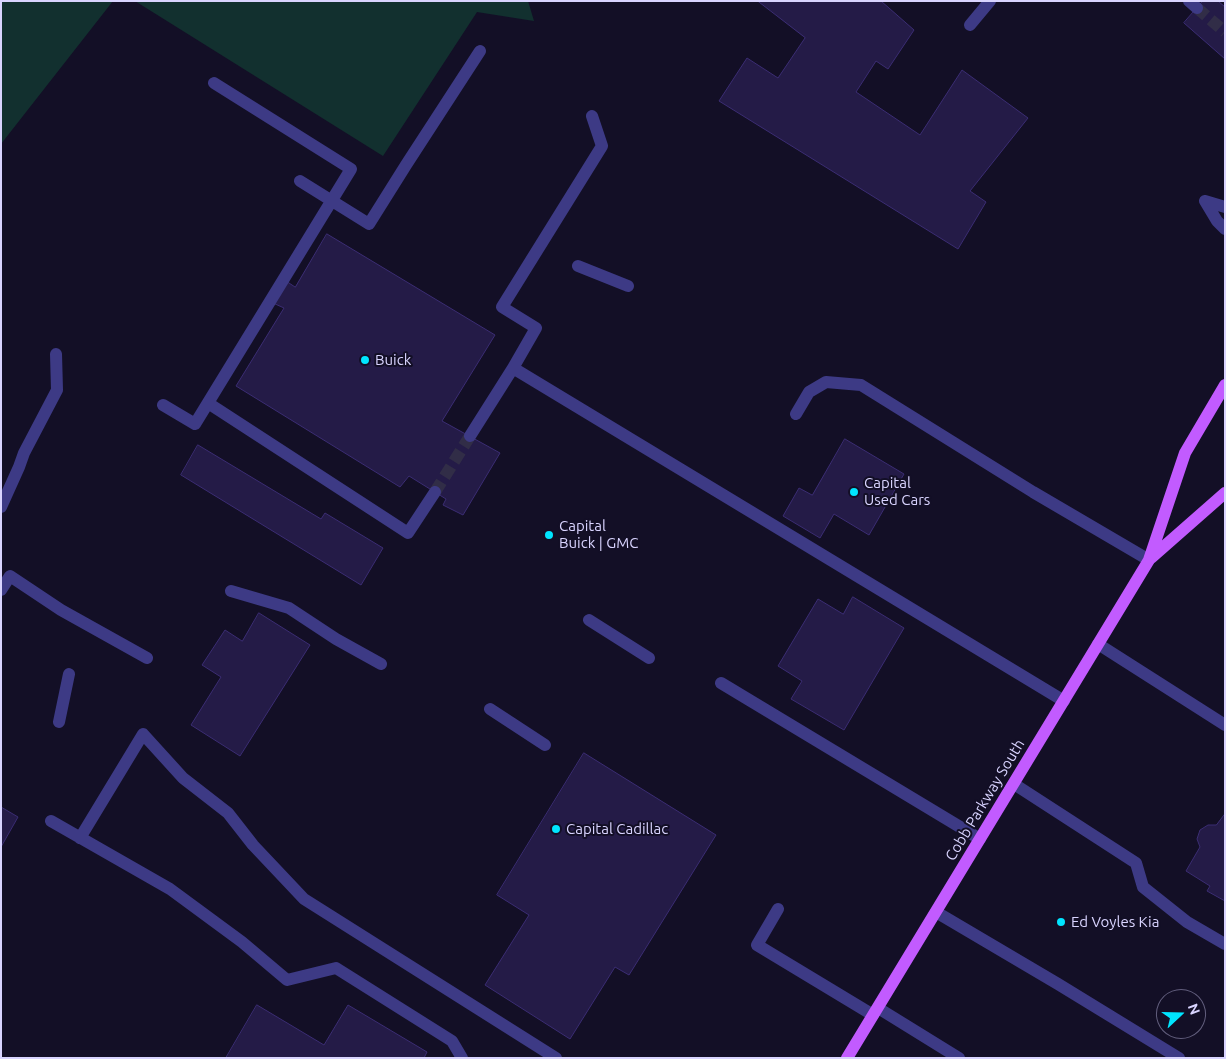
<!DOCTYPE html>
<html>
<head>
<meta charset="utf-8">
<style>
  body { margin:0 }
  #map { position:relative; width:1226px; height:1059px; overflow:hidden; background:#130f26; font-family:Ubuntu,sans-serif }
  canvas { display:block }
  .frame { position:absolute; inset:0; border:2px solid #d9d4ff; pointer-events:none }
  .north { position:absolute; left:1156px; top:989px; width:50px; height:50px; box-sizing:border-box; background:#130f26; border:1px solid #625e7d; border-radius:50%; rotate:69deg; font-size:14px; font-weight:700; line-height:20px; text-align:center; color:#d9d4ff }
  .north::after { content:''; display:block; margin:auto; width:18px; height:22px; background:#00e5ff; clip-path:polygon(50% 0,100% 100%,50% 72%,0 100%) }
</style>
</head>
<body>
<div id="map">
<canvas width="1226" height="1059"></canvas>
<div class="frame"></div>
<div class="north">N</div>
</div>
<script>
const ctx = document.querySelector('canvas').getContext('2d');
ctx.lineJoin = 'round';
function paint(path, color) { ctx.fillStyle = color; ctx.fill(path, 'evenodd'); }
function stroke(path, color, width, dash) { ctx.strokeStyle = color; ctx.lineWidth = width; ctx.lineCap = dash ? 'butt' : 'round'; ctx.setLineDash(dash || []); ctx.stroke(path); }
function drawText(font, color, halo, rows, align = 'center') {
  ctx.font = font + ' Ubuntu,sans-serif'; ctx.lineWidth = 4; ctx.setLineDash([]); ctx.textBaseline = 'middle'; ctx.strokeStyle = halo; ctx.fillStyle = color; for (const [text, x, y, turn = 0] of rows) {
    ctx.save(); ctx.translate(x, y); ctx.rotate((+turn || 0) * Math.PI / 180); ctx.textAlign = isNaN(turn) ? turn : align; if (halo) ctx.strokeText(text, 0, 0); ctx.fillText(text, 0, 0); ctx.restore();
  }
}
paint(new Path2D(`
  M 1,1 L 113,1 L 1,144 Z
  M 135,1 L 528,1 L 534,21 L 477,12 L 383,156 Z`), '#12302f');
const building = new Path2D(`
  M 758,1 L 881,1 L 914,30 L 888,69 L 876,61 L 856,92 L 920,135 L 962,70 L 1028,118 L 970,191 L 986,202 L 958,249 L 719,101 L 747,58 L 778,78 L 805,38 Z
  M 1203,1 L 1218,1 L 1225,7 L 1225,59 L 1184,23 Z
  M 327,234 L 495,335 L 442,421 L 500,453 L 463,515 L 443,505 L 446,499 L 409,476 L 400,487 L 236,386 L 284,308 L 273,303 L 286,281 L 295,287 Z
  M 845,439 L 904,474 L 869,535 L 834,514 L 820,538 L 783,516 L 799,488 L 812,495 Z
  M 198,445 L 321,519 L 325,513 L 383,548 L 361,585 L 181,475 Z
  M 853,597 L 904,628 L 844,730 L 791,699 L 802,681 L 778,666 L 818,599 L 843,614 Z
  M 259,613 L 310,645 L 240,756 L 191,725 L 221,677 L 202,665 L 225,630 L 242,641 Z
  M 584,753 L 716,835 L 629,975 L 615,967 L 570,1039 L 485,985 L 529,915 L 497,895 Z
  M 1,807 L 18,817 L 1,847 Z
  M 1225,814 L 1225,901 L 1207,891 L 1210,886 L 1186,871 L 1200,847 L 1197,839 L 1200,830 L 1208,825 L 1216,825 Z
  M 257,1005 L 324,1045 L 348,1005 L 427,1052 L 424,1058 L 226,1058 Z`);
paint(building, '#241b47');
stroke(building, '#3b2d73', 1);
stroke(new Path2D(`
  M 1197,8 L 1225,32
  M 435,492 L 470,436`), '#312d47', 12, [12, 6]);
stroke(new Path2D(`
  M 1189,1 L 1197,8
  M 970,25 L 990,1
  M 592,116 L 602,146 L 502,307 L 536,328 L 513,368 L 1064,701
  M 300,181 L 369,224 L 406,165 L 480,51
  M 1205,201 L 1217,221 L 1225,229
  M 1205,201 L 1225,207
  M 578,266 L 628,286
  M 208,403 L 408,533 L 435,492
  M 163,405 L 195,424 L 351,169 L 214,83
  M 796,414 L 809,392 L 826,382 L 861,385 L 1033,492 L 1149,560
  M 470,436 L 513,368
  M 1,507 L 19,467 L 24,453 L 57,390 L 56,354
  M 1,590 L 10,576 L 61,610 L 147,658
  M 231,591 L 289,608 L 336,639 L 381,664
  M 589,620 L 649,658
  M 1098,644 L 1225,725
  M 721,683 L 980,839
  M 490,709 L 545,745
  M 59,722 L 69,674
  M 1014,784 L 1136,863 L 1143,887 L 1187,922 L 1225,944
  M 51,821 L 170,889 L 242,942 L 287,980 L 336,968 L 452,1041 L 462,1058
  M 80,838 L 143,734 L 183,778 L 228,813 L 253,845 L 304,899 L 556,1058
  M 778,909 L 757,945 L 873,1015
  M 936,912 L 1058,984 L 1179,1058
  M 878,1008 L 959,1058`), '#3d3a85', 12);
stroke(new Path2D(`
  M 1151,558 L 1225,493
  M 847,1058 L 1149,560 L 1185,453 L 1225,385`), '#c25bff', 12);
for (const [x, y, r, color] of [
  [365,360,5,"#00e5ff"],
  [854,492,5,"#00e5ff"],
  [549,535,5,"#00e5ff"],
  [556,829,5,"#00e5ff"],
  [1061,922,5,"#00e5ff"]
]) { const dot = new Path2D(); dot.arc(x, y, r, 0, 2 * Math.PI); ctx.fillStyle = color; ctx.fill(dot); stroke(dot, '#130f26', 2); }
drawText('15px', '#d9d4ff', '#130f26', [
  ["Buick",375,360],
  ["Capital",864,483],
  ["Used Cars",864,500],
  ["Capital",559,526],
  ["Buick | GMC",559,543],
  ["Capital Cadillac",566,829],
  ["Ed Voyles Kia",1071,922]
], 'left');
drawText('15px', '#d9d4ff', '#130f26', [
  ["Cobb Parkway South",985,800,-59]
]);
</script>
</body>
</html>
